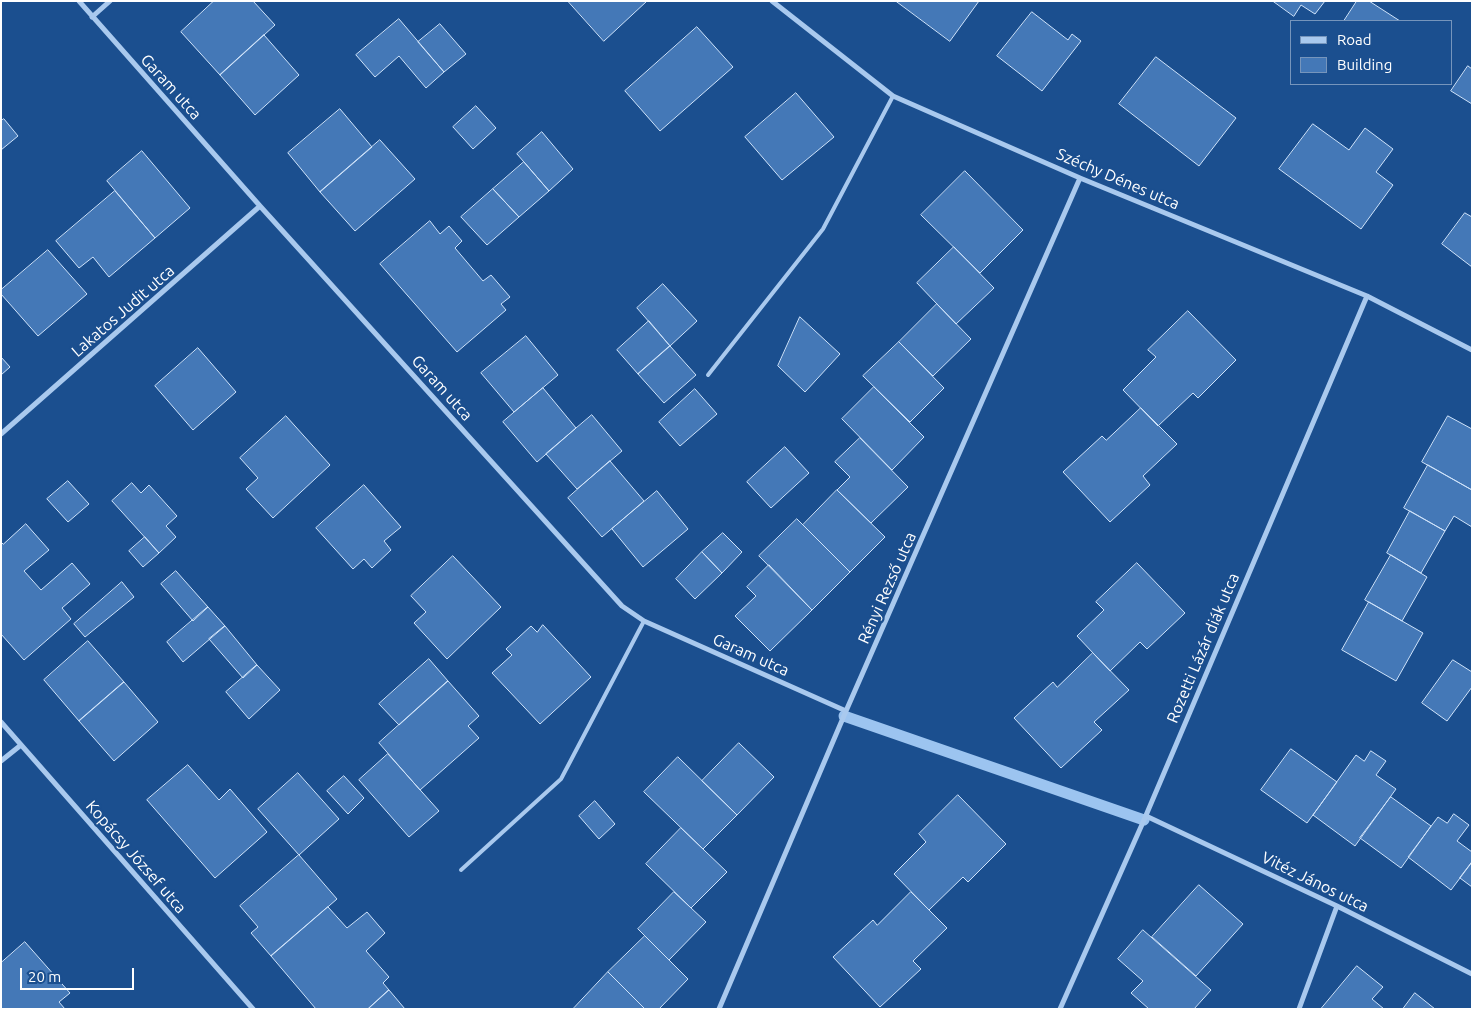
<!DOCTYPE html>
<html>
<head>
<meta charset="utf-8">
<style>
  body { margin:0 }
  #map { position:relative; width:1473px; height:1010px; overflow:hidden; background:#1b4f8f; font-family:Ubuntu,sans-serif }
  canvas { display:block }
  .frame { position:absolute; inset:0; border:2px solid #fff; pointer-events:none }
  .legend { position:absolute; left:1290px; top:20px; width:162px; height:65px; box-sizing:border-box; background:#1b4f8f; border:1px solid #7695bc; margin:0; padding:6px 9px; list-style:none; font-size:15px; color:#fff }
  .legend li { display:flex; align-items:center; gap:10px; height:25px }
  .legend b { width:25px; border:1px solid #7695bc }
  .scale { position:absolute; left:20px; top:968px; width:114px; height:22px; box-sizing:border-box; border:2px solid #fff; border-top:0; padding-left:6px; font-size:15px; line-height:18px; white-space:nowrap; color:#fff; -webkit-text-stroke:4px #1b4f8f; paint-order:stroke }
</style>
</head>
<body>
<div id="map">
<canvas width="1473" height="1010"></canvas>
<div class="frame"></div>
<ul class="legend">
<li><b style="height:6px;background:#a9c9ee"></b>Road</li>
<li><b style="height:14px;background:#4478b7"></b>Building</li>
</ul>
<div class="scale">20 m</div>
</div>
<script>
const ctx = document.querySelector('canvas').getContext('2d');
ctx.lineJoin = 'round';
function stroke(path, color, width, dash) { ctx.strokeStyle = color; ctx.lineWidth = width; ctx.lineCap = dash ? 'butt' : 'round'; ctx.setLineDash(dash || []); ctx.stroke(path); }
function paint(path, color) { ctx.fillStyle = color; ctx.fill(path, 'evenodd'); }
function drawText(font, color, halo, rows, align = 'center') {
  ctx.font = font + ' Ubuntu,sans-serif'; ctx.lineWidth = 4.5; ctx.setLineDash([]); ctx.textBaseline = 'middle'; ctx.strokeStyle = halo; ctx.fillStyle = color; for (const [text, x, y, turn = 0] of rows) {
    ctx.save(); ctx.translate(x, y); ctx.rotate((+turn || 0) * Math.PI / 180); ctx.textAlign = isNaN(turn) ? turn : align; if (halo) ctx.strokeText(text, 0, 0); ctx.fillText(text, 0, 0); ctx.restore();
  }
}
stroke(new Path2D(`
  M 844,716 L 1144,820`), '#9cc4f0', 11);
const building = new Path2D(`
  M 214,1 L 253,1 L 275,25 L 220,75 L 181,32 Z
  M 568,1 L 647,1 L 604,41 Z
  M 896,1 L 979,1 L 950,41 Z
  M 1273,1 L 1325,1 L 1315,14 L 1301,5 L 1294,16 Z
  M 1357,1 L 1369,1 L 1400,21 L 1344,21 Z
  M 1032,12 L 1068,40 L 1072,34 L 1081,41 L 1042,91 L 997,56 Z
  M 399,19 L 444,72 L 426,88 L 399,56 L 375,77 L 356,55 Z
  M 440,24 L 466,54 L 444,72 L 418,42 Z
  M 697,27 L 733,67 L 660,131 L 625,91 Z
  M 264,35 L 299,75 L 255,115 L 220,75 Z
  M 1156,57 L 1236,118 L 1199,166 L 1119,104 Z
  M 1468,66 L 1472,69 L 1472,104 L 1451,91 Z
  M 796,93 L 834,137 L 782,180 L 745,137 Z
  M 476,106 L 496,128 L 473,149 L 453,127 Z
  M 340,109 L 372,147 L 320,192 L 288,153 Z
  M 4,119 L 18,136 L 1,150 L 1,121 Z
  M 1313,124 L 1349,150 L 1365,128 L 1393,149 L 1376,172 L 1393,185 L 1361,229 L 1279,169 Z
  M 542,132 L 573,169 L 549,191 L 517,154 Z
  M 380,140 L 415,179 L 355,231 L 320,192 Z
  M 142,151 L 190,208 L 155,238 L 107,181 Z
  M 524,162 L 549,191 L 519,217 L 493,189 Z
  M 965,171 L 1023,230 L 980,273 L 921,215 Z
  M 493,189 L 519,217 L 487,245 L 461,217 Z
  M 115,191 L 155,238 L 109,277 L 93,257 L 79,268 L 56,241 Z
  M 1465,213 L 1472,217 L 1472,267 L 1442,244 Z
  M 430,221 L 440,234 L 449,226 L 462,241 L 455,248 L 483,281 L 491,275 L 510,297 L 501,304 L 506,310 L 457,352 L 380,264 Z
  M 954,247 L 994,288 L 956,324 L 917,283 Z
  M 48,250 L 87,294 L 38,336 L 1,294 L 1,290 Z
  M 663,284 L 697,321 L 670,346 L 637,308 Z
  M 937,304 L 971,339 L 933,376 L 899,342 Z
  M 1188,311 L 1236,360 L 1198,398 L 1193,393 L 1158,426 L 1123,390 L 1156,357 L 1148,350 Z
  M 800,317 L 840,354 L 805,392 L 778,366 Z
  M 649,321 L 670,346 L 638,374 L 617,350 Z
  M 526,336 L 558,375 L 514,412 L 481,373 Z
  M 899,342 L 944,388 L 910,422 L 863,376 Z
  M 670,346 L 696,375 L 664,403 L 638,374 Z
  M 198,348 L 236,392 L 193,430 L 155,386 Z
  M 1,357 L 10,367 L 1,375 Z
  M 874,387 L 924,437 L 892,470 L 842,419 Z
  M 543,388 L 576,428 L 537,462 L 503,422 Z
  M 695,389 L 717,414 L 680,446 L 659,422 Z
  M 1141,408 L 1177,444 L 1143,476 L 1150,485 L 1110,522 L 1063,472 L 1102,436 L 1106,440 Z
  M 592,415 L 622,451 L 577,489 L 546,454 Z
  M 286,416 L 330,465 L 273,518 L 246,489 L 258,478 L 240,458 Z
  M 1448,416 L 1472,429 L 1472,490 L 1422,462 Z
  M 860,438 L 908,487 L 871,523 L 837,490 L 850,477 L 835,462 Z
  M 785,447 L 809,473 L 771,508 L 747,482 Z
  M 610,461 L 644,501 L 602,537 L 568,498 Z
  M 1428,465 L 1472,490 L 1472,527 L 1454,516 L 1445,531 L 1404,508 Z
  M 68,481 L 89,504 L 68,522 L 47,499 Z
  M 132,483 L 141,493 L 149,485 L 177,516 L 166,526 L 176,537 L 159,553 L 112,501 Z
  M 364,485 L 401,527 L 384,541 L 391,550 L 372,568 L 364,559 L 353,569 L 316,528 Z
  M 837,490 L 885,537 L 850,572 L 803,525 Z
  M 657,491 L 688,529 L 643,567 L 612,529 Z
  M 1410,511 L 1445,531 L 1421,573 L 1387,553 Z
  M 797,519 L 850,572 L 812,610 L 759,556 Z
  M 26,524 L 49,550 L 24,571 L 41,590 L 72,563 L 90,584 L 62,608 L 71,619 L 24,660 L 1,634 L 1,542 L 3,544 Z
  M 723,533 L 742,552 L 722,573 L 702,552 Z
  M 145,537 L 159,553 L 143,567 L 129,551 Z
  M 702,552 L 722,573 L 695,599 L 676,579 Z
  M 1391,555 L 1427,577 L 1402,621 L 1365,600 Z
  M 453,556 L 501,607 L 447,659 L 414,623 L 426,612 L 411,596 Z
  M 1137,563 L 1185,613 L 1147,649 L 1140,642 L 1110,671 L 1077,636 L 1104,610 L 1096,602 Z
  M 769,565 L 812,610 L 770,651 L 735,616 L 756,596 L 747,587 Z
  M 176,571 L 208,607 L 193,621 L 161,584 Z
  M 122,582 L 134,597 L 85,637 L 74,624 Z
  M 1369,602 L 1423,633 L 1396,681 L 1342,650 Z
  M 208,607 L 225,626 L 183,662 L 167,642 Z
  M 543,625 L 591,677 L 540,724 L 492,673 L 512,655 L 506,649 L 531,626 L 537,632 Z
  M 225,626 L 257,665 L 243,678 L 209,639 Z
  M 88,641 L 124,682 L 79,721 L 44,680 Z
  M 1093,653 L 1129,690 L 1094,722 L 1102,730 L 1061,768 L 1014,718 L 1053,682 L 1057,687 Z
  M 429,659 L 448,681 L 399,725 L 379,704 Z
  M 1453,660 L 1472,672 L 1472,687 L 1447,721 L 1422,703 Z
  M 257,665 L 280,690 L 249,719 L 226,692 Z
  M 448,681 L 479,716 L 468,726 L 479,738 L 420,790 L 379,743 Z
  M 124,682 L 158,722 L 114,761 L 79,721 Z
  M 739,743 L 774,777 L 737,815 L 702,781 Z
  M 1291,749 L 1337,782 L 1307,823 L 1261,790 Z
  M 1371,751 L 1386,761 L 1376,775 L 1396,789 L 1355,846 L 1313,815 L 1356,755 L 1364,761 Z
  M 388,754 L 439,811 L 409,837 L 359,780 Z
  M 678,757 L 737,815 L 703,849 L 644,792 Z
  M 188,765 L 219,800 L 230,789 L 267,832 L 215,878 L 147,800 Z
  M 298,773 L 339,819 L 299,855 L 258,809 Z
  M 344,776 L 364,798 L 348,814 L 327,791 Z
  M 958,795 L 1006,844 L 968,882 L 963,877 L 929,910 L 894,874 L 926,842 L 919,834 Z
  M 1391,797 L 1431,826 L 1401,868 L 1360,838 Z
  M 595,801 L 615,824 L 599,839 L 579,816 Z
  M 1454,814 L 1469,825 L 1457,841 L 1472,852 L 1472,862 L 1451,890 L 1408,857 L 1438,817 L 1447,823 Z
  M 681,828 L 727,872 L 691,908 L 646,864 Z
  M 299,855 L 337,899 L 271,956 L 251,933 L 258,927 L 240,906 Z
  M 1472,862 L 1472,887 L 1460,878 Z
  M 1199,885 L 1243,924 L 1196,976 L 1152,937 Z
  M 674,892 L 706,922 L 669,960 L 638,929 Z
  M 911,892 L 947,928 L 913,961 L 921,969 L 880,1007 L 833,957 L 873,920 L 877,925 Z
  M 328,907 L 347,928 L 367,912 L 385,933 L 366,951 L 389,977 L 383,983 L 389,990 L 368,1009 L 316,1009 L 271,956 Z
  M 1143,930 L 1211,990 L 1194,1009 L 1149,1009 L 1131,993 L 1143,981 L 1118,959 Z
  M 645,936 L 688,979 L 659,1009 L 645,1009 L 608,972 Z
  M 25,942 L 70,993 L 59,1002 L 65,1009 L 1,1009 L 1,963 Z
  M 1357,966 L 1383,987 L 1372,999 L 1384,1009 L 1321,1009 Z
  M 608,972 L 645,1009 L 574,1009 L 574,1008 Z
  M 389,990 L 405,1009 L 368,1009 Z
  M 1415,993 L 1435,1009 L 1403,1009 Z`);
paint(building, '#4478b7');
stroke(building, '#cfe3fa', 1);
stroke(new Path2D(`
  M 708,375 L 823,229 L 893,96
  M 461,870 L 561,779 L 644,621`), '#a9c9ee', 4);
stroke(new Path2D(`
  M 79,1 L 260,206 L 622,606 L 644,621 L 846,711
  M 772,1 L 893,96 L 1080,178 L 1367,296 L 1472,350
  M 92,17 L 110,1
  M 1,434 L 260,206
  M 1,722 L 253,1009
  M 1,761 L 21,745
  M 1146,816 L 1337,906 L 1472,974
  M 719,1009 L 846,711 L 1080,178
  M 1060,1009 L 1144,820 L 1367,296
  M 1299,1009 L 1337,906`), '#a9c9ee', 5);
drawText('16px', '#fff', '#1b4f8f', [
  ["Garam utca",171,87,48],
  ["Széchy Dénes utca",1118,179,23],
  ["Lakatos Judit utca",123,311,-41],
  ["Garam utca",442,388,48],
  ["Rényi Rezső utca",887,588,-66],
  ["Rozetti Lázár diák utca",1203,648,-67],
  ["Garam utca",751,655,24],
  ["Kopácsy József utca",136,857,49],
  ["Vitéz János utca",1315,882,26]
]);
</script>
</body>
</html>
